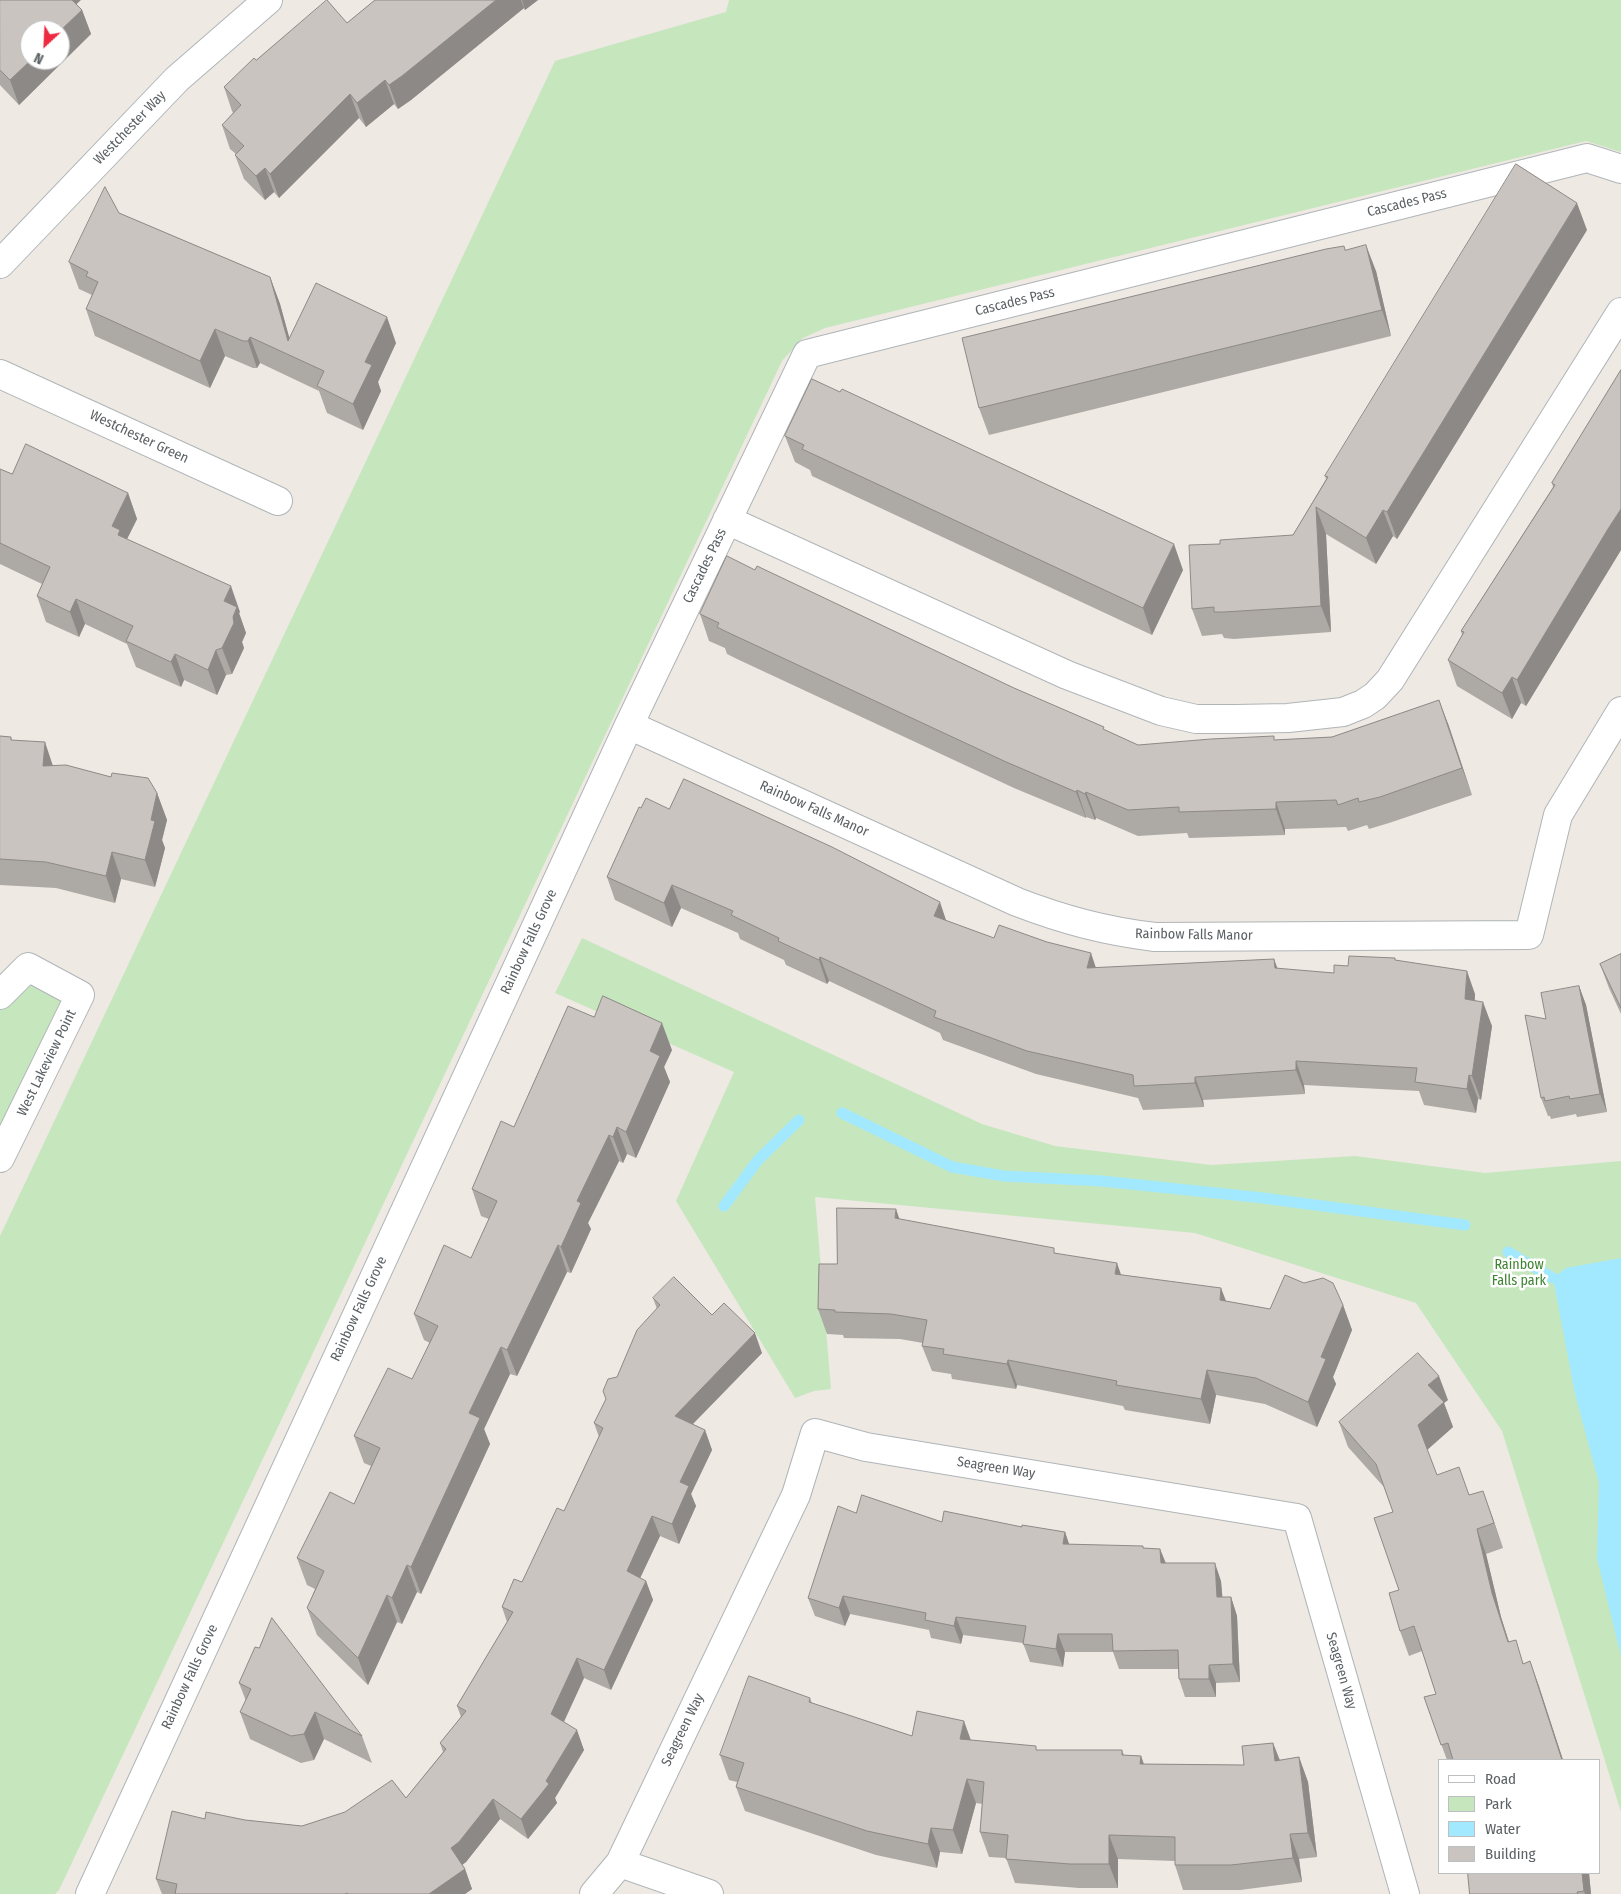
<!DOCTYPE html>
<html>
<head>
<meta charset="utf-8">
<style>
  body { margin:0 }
  #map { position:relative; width:1621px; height:1894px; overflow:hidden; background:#eee9e3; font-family:"Fira Sans Condensed",sans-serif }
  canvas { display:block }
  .legend { position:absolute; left:1438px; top:1759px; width:162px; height:115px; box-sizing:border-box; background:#fff; border:1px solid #bdc0c1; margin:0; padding:6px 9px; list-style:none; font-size:15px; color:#5b6164 }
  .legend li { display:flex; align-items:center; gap:10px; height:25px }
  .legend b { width:25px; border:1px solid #bdc0c1 }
  .north { position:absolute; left:20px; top:20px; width:50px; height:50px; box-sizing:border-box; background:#fff; border:1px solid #bdc0c1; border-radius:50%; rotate:205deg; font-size:14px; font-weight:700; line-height:20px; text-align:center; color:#5b6164 }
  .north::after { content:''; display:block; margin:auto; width:18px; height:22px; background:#ed2a41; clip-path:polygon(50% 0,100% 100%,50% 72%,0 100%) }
</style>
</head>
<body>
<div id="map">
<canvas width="1621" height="1894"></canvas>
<ul class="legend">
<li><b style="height:6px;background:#fff"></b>Road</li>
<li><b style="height:14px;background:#c6e6be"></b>Park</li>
<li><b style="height:14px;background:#a2e9ff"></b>Water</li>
<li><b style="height:14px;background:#c9c4bf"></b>Building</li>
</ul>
<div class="north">N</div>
</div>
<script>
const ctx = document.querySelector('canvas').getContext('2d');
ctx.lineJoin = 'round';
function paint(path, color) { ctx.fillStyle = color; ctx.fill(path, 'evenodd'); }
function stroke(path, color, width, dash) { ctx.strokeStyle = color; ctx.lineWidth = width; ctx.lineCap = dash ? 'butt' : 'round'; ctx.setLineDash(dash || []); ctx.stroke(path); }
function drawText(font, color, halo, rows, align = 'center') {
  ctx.font = font + ' "Fira Sans Condensed",sans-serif'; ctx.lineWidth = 5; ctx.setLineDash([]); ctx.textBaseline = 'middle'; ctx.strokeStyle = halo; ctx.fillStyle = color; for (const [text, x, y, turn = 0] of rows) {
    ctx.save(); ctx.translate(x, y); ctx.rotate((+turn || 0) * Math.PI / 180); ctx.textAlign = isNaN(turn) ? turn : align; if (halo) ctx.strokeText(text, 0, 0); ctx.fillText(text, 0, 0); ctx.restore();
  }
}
paint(new Path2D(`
  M 729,0 L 1621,0 L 1621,152 L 1586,141 L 825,328 L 803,338 L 782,361 L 59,1890 L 55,1894 L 0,1894 L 0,1236 L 555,61 L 726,12 Z
  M 582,938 L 982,1124 L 1055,1146 L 1211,1165 L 1355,1156 L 1485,1173 L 1621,1161 L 1621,1812 L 1502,1431 L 1416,1303 L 1195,1233 L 815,1197 L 831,1389 L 814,1391 L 795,1398 L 676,1201 L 734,1072 L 555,993 Z
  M 28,967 L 80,995 L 0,1158 L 0,995 Z`), '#c6e6be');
paint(new Path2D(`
  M 1621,1258 L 1621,1656 L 1597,1558 L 1599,1483 L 1575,1394 L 1553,1278 L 1566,1268 Z`), '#a2e9ff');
stroke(new Path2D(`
  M 842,1113 L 952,1167 L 1004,1176 L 1102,1181 L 1263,1198 L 1465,1225
  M 724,1206 L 758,1160 L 799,1120
  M 1508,1252 L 1553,1278`), '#a2e9ff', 11);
const minor = new Path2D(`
  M 0,264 L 177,79 L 268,0
  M 0,374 L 278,501
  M 727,520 L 1067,675 L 1161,711 L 1196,719 L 1236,719 L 1288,718 L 1343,712 L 1363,704 L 1375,696 L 1390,680 L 1621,312
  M 629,725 L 1017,902 C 1064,920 1105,931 1155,937 L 1529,935 L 1558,815 L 1621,711
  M 0,995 L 28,967 L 80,995 L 0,1158
  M 620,1863 L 709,1894
  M 90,1894 L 629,725 L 807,354 L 1587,158 L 1621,169
  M 594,1894 L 620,1863 L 796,1495 L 815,1433 L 866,1447 L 1297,1518 L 1405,1894`);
stroke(minor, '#b0b5b8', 30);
stroke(minor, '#fff', 28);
paint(new Path2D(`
  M 0,0 L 76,4 L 82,10 L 91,34 L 19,105 L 0,85 Z
  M 375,0 L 538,0 L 525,10 L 524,8 L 411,100 L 398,109 L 394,104 L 366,127 L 359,118 L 279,198 L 274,192 L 265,200 L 244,179 L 235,155 L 236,154 L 230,149 L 222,125 L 233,113 L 232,111 L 224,87 L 256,60 L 347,23 Z
  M 119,213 L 270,277 L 280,304 L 289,338 L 396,343 L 378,382 L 381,391 L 363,430 L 327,413 L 319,391 L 260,363 L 257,368 L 253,368 L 225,356 L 210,388 L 95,336 L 86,309 L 92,295 L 79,289 L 69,262 Z
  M 1587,230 L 1397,539 L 1393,536 L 1376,564 L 1326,534 L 1331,632 L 1234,639 L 1224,638 L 1222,634 L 1202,636 L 1192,609 L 1220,544 L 1293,535 L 1326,479 L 1325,476 Z
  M 1345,250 L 1376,271 L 1391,336 L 989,435 L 979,408 Z
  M 1621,370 L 1621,550 L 1526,706 L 1521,703 L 1512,719 L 1457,686 L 1448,660 L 1462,635 L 1461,631 L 1553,487 L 1552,483 Z
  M 840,392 L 1183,570 L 1152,635 L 812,476 L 810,470 L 795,462 L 785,436 Z
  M 0,469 L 12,474 L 128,493 L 137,519 L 127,539 L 240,612 L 239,613 L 246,633 L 242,642 L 244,648 L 232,674 L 226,675 L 217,695 L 184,680 L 181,687 L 136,667 L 127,644 L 85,624 L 79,637 L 46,622 L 37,596 L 42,584 L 0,564 Z
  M 700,614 L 1106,731 L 1138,745 L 1275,740 L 1332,737 L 1439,700 L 1472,795 L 1389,823 L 1369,829 L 1367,825 L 1348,831 L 1346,827 L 1285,829 L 1285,835 L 1189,838 L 1187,833 L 1138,836 L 1096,818 L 1095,820 L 1086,817 L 1086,818 L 1014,788 L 737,659 L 727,654 L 725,648 L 709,641 Z
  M 0,736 L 11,737 L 12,741 L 53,766 L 157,793 L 167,820 L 162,840 L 165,848 L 155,887 L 121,879 L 115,903 L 56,888 L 0,885 Z
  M 641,808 L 669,809 L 946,921 L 994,938 L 1096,968 L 1274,959 L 1277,969 L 1334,973 L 1348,966 L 1396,960 L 1475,994 L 1475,1001 L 1492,1026 L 1481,1100 L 1478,1099 L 1476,1113 L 1424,1105 L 1419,1091 L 1304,1085 L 1305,1094 L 1203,1100 L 1204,1107 L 1143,1110 L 1138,1098 L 1036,1074 L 943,1040 L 940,1033 L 829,981 L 827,984 L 786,965 L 784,960 L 740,939 L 738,933 L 681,908 L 672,927 L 615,900 L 607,877 Z
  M 1621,954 L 1621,1014 L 1609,988 L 1600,964 Z
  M 1579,986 L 1586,1005 L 1607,1112 L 1577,1117 L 1576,1114 L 1551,1119 L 1550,1116 L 1548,1116 L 1541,1098 L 1546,1019 Z
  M 594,1017 L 672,1050 L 664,1067 L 670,1082 L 636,1158 L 627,1154 L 623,1163 L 619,1161 L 588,1223 L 591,1229 L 571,1273 L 567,1272 L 517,1376 L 510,1374 L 484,1429 L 490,1444 L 421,1594 L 417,1592 L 402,1624 L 397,1622 L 368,1685 L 317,1635 L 307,1608 L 315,1589 L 307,1585 L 297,1558 L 354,1504 L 371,1466 L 364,1463 L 354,1436 L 412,1379 L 430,1343 L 424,1340 L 414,1314 L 471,1258 L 489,1219 L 481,1216 L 472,1189 L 514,1127 Z
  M 899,1219 L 1056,1253 L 1121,1275 L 1226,1301 L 1270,1309 L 1343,1305 L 1352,1330 L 1333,1377 L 1336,1384 L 1317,1427 L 1265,1404 L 1216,1395 L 1210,1424 L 1125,1410 L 1123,1406 L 1017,1385 L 1016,1389 L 952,1379 L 951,1374 L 932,1371 L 922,1346 L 923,1343 L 900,1339 L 844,1338 L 843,1335 L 827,1334 L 818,1309 L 837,1264 Z
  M 653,1298 L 712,1315 L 762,1353 L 693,1424 L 705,1430 L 712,1450 L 691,1494 L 696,1506 L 679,1544 L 660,1536 L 640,1578 L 646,1581 L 653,1600 L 611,1690 L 584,1678 L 564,1722 L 584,1750 L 555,1798 L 557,1803 L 528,1839 L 500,1819 L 466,1862 L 462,1865 L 465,1869 L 472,1889 L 465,1894 L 162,1894 L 156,1879 L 205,1819 L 245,1820 L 302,1826 L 406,1798 L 443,1752 L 440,1743 L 461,1717 L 457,1706 L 507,1622 L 502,1607 L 522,1582 L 564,1511 L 599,1437 L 594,1423 L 617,1377 L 657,1309 Z
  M 1448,1400 L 1444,1403 L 1453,1427 L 1427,1450 L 1437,1475 L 1470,1495 L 1492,1516 L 1503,1548 L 1486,1554 L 1501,1617 L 1509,1642 L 1524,1664 L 1530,1661 L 1563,1760 L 1447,1760 L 1424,1697 L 1436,1694 L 1422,1651 L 1409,1656 L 1400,1631 L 1399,1590 L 1393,1512 L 1384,1487 L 1348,1447 L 1339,1422 Z
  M 856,1513 L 942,1522 L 1022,1527 L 1065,1532 L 1069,1544 L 1160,1549 L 1166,1563 L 1221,1581 L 1222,1597 L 1231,1597 L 1237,1616 L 1240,1682 L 1216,1683 L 1216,1697 L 1185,1697 L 1179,1679 L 1178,1669 L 1119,1669 L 1113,1652 L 1065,1652 L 1063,1667 L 1030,1662 L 1023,1643 L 963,1635 L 961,1644 L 931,1638 L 929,1630 L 850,1614 L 845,1626 L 815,1616 L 808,1598 Z
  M 259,1648 L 362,1736 L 372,1763 L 324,1739 L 314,1760 L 301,1763 L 250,1739 L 240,1712 L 246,1701 L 239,1683 Z
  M 810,1698 L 812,1703 L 912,1736 L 971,1740 L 1038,1750 L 1122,1750 L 1124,1755 L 1141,1756 L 1144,1764 L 1244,1765 L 1273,1743 L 1280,1760 L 1299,1757 L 1308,1782 L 1317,1857 L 1299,1859 L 1302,1882 L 1240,1890 L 1183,1890 L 1175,1865 L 1175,1861 L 1118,1859 L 1118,1888 L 1079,1888 L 1015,1883 L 1006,1858 L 989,1857 L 980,1832 L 982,1804 L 976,1803 L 962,1854 L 940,1852 L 937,1868 L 876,1855 L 745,1811 L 736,1787 L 737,1782 L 729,1780 L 720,1755 Z
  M 1468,1873 L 1589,1873 L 1591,1894 L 1470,1894 Z`), '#ada9a4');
paint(new Path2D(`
  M 64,0 L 81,0 L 68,12 Z
  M 496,0 L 521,0 L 524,8 L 411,100 L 398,109 L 389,85 Z
  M 522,0 L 538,0 L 525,10 Z
  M 82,10 L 91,34 L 19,105 L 10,80 L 31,60 L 60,60 L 60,31 Z
  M 385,80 L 394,104 L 366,127 L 357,103 Z
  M 350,94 L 359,118 L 279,198 L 270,174 Z
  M 265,168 L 274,192 L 265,200 L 256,176 Z
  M 1577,203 L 1587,230 L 1397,539 L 1387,512 Z
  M 1366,245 L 1376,271 L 1391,336 L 1382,310 Z
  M 270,277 L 280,304 L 295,358 L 288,341 Z
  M 387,317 L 396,343 L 378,382 L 381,391 L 363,430 L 353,404 L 365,362 Z
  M 215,329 L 225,356 L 210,388 L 200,361 Z
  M 250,337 L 260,363 L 257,368 L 248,341 Z
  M 128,493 L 137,519 L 125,543 L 127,560 L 112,526 Z
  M 1316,507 L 1326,534 L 1331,632 L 1321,606 Z
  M 1621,509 L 1621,550 L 1526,706 L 1517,680 L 1608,529 Z
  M 1383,510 L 1393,536 L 1376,564 L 1366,538 Z
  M 1174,544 L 1183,570 L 1152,635 L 1143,608 Z
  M 231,586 L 240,612 L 239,613 L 246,633 L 242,642 L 244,648 L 232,674 L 222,648 L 224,601 Z
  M 76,599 L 85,624 L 79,637 L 70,612 Z
  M 216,650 L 226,675 L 217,695 L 208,670 Z
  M 175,654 L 184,680 L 181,687 L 171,662 Z
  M 1512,677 L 1521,703 L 1512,719 L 1502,693 Z
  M 1439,700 L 1449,726 L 1472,795 L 1462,768 Z
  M 45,742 L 54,769 L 43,766 Z
  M 1077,790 L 1086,817 L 1086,818 L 1076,792 Z
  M 1086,792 L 1096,818 L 1095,820 L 1085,794 Z
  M 157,793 L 167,820 L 162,840 L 165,848 L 155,887 L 145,860 L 151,820 Z
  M 1276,802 L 1285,829 L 1285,835 L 1276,809 Z
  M 112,852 L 121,879 L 115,903 L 106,876 Z
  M 672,885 L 681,908 L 672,927 L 664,903 Z
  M 940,902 L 948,926 L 934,916 Z
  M 1091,953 L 1099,977 L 1087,968 Z
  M 820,957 L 829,981 L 827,984 L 819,960 Z
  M 1274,959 L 1283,983 L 1275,968 Z
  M 1467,971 L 1475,994 L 1473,1023 L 1465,999 Z
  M 1579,986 L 1586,1005 L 1607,1112 L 1600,1094 Z
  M 1483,1002 L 1492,1026 L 1481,1100 L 1472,1076 Z
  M 662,1023 L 672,1050 L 664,1067 L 670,1082 L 636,1158 L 626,1132 L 650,1051 Z
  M 1296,1061 L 1304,1085 L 1305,1094 L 1296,1070 Z
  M 1469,1075 L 1478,1099 L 1476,1113 L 1467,1089 Z
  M 1195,1077 L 1203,1100 L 1204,1107 L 1195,1083 Z
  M 617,1127 L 627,1154 L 623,1163 L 613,1137 Z
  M 609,1135 L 619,1161 L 588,1223 L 591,1229 L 571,1273 L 561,1247 L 577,1201 Z
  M 896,1209 L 905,1235 L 895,1218 Z
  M 558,1245 L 567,1272 L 517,1376 L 507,1350 Z
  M 1117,1263 L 1126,1289 L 1115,1274 Z
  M 1221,1288 L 1231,1314 L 1220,1300 Z
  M 1343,1305 L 1352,1330 L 1333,1377 L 1336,1384 L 1317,1427 L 1308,1402 L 1321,1357 Z
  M 755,1333 L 762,1353 L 682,1435 L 675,1416 Z
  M 501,1347 L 510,1374 L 484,1429 L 490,1444 L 421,1594 L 411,1567 L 469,1413 Z
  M 1008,1360 L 1017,1385 L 1016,1389 L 1007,1364 Z
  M 1207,1370 L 1216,1395 L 1210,1424 L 1201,1399 Z
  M 1439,1376 L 1448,1400 L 1444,1403 L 1453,1427 L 1427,1450 L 1418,1425 L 1428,1385 Z
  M 705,1430 L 712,1450 L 691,1494 L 696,1506 L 679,1544 L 672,1524 L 680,1482 Z
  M 1483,1491 L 1492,1516 L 1503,1548 L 1494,1523 Z
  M 652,1516 L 660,1536 L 634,1591 L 627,1571 Z
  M 1477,1529 L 1486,1554 L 1501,1617 L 1517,1667 L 1492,1593 Z
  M 1065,1532 L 1071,1550 L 1063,1544 Z
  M 1160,1549 L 1167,1567 L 1161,1563 Z
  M 1215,1563 L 1221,1581 L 1224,1615 L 1217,1597 Z
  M 407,1565 L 417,1592 L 402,1624 L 392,1598 Z
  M 646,1581 L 653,1600 L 611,1690 L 604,1670 Z
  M 387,1595 L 397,1622 L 368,1685 L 358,1658 Z
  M 843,1596 L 850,1614 L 845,1626 L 839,1608 Z
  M 1231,1597 L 1237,1616 L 1240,1682 L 1233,1664 Z
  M 956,1617 L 963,1635 L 961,1644 L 954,1626 Z
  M 1058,1634 L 1065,1652 L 1063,1667 L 1056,1649 Z
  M 577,1658 L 584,1678 L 558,1734 L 551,1714 Z
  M 1530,1661 L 1539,1686 L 1563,1760 L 1562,1760 Z
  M 1209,1665 L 1216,1683 L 1216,1697 L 1209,1679 Z
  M 315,1712 L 324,1739 L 314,1760 L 304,1734 Z
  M 964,1721 L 973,1746 L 960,1739 Z
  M 577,1730 L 584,1750 L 555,1798 L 557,1803 L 528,1839 L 521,1819 L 546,1781 Z
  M 1273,1743 L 1282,1767 L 1275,1761 Z
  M 1141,1756 L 1149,1780 L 1140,1764 Z
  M 1299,1757 L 1308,1782 L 1317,1857 L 1308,1833 Z
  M 967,1779 L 976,1803 L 962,1854 L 953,1830 Z
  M 493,1799 L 500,1819 L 466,1862 L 458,1868 L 451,1848 Z
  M 931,1828 L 940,1852 L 937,1868 L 928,1844 Z
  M 1290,1834 L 1299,1859 L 1302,1882 L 1293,1858 Z
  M 1109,1835 L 1118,1859 L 1118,1888 L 1109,1864 Z
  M 465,1869 L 472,1889 L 465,1894 L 429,1894 Z
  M 1582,1873 L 1589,1873 L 1591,1894 L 1585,1894 L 1584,1891 Z`), '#8d8986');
const building = new Path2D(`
  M 0,0 L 72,0 L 82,10 L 60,31 L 60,30 L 30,30 L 31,60 L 10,80 L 0,70 Z
  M 327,0 L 347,23 L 375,0 L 496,0 L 402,76 L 389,85 L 385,80 L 357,103 L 350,94 L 270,174 L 265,168 L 256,176 L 235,155 L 244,146 L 222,125 L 241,105 L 224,87 L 254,58 L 256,60 Z
  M 1516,164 L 1577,203 L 1387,512 L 1383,510 L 1366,538 L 1316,507 L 1321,606 L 1224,612 L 1214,612 L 1214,607 L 1192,609 L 1189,545 L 1220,544 L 1220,540 L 1293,535 L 1328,477 L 1325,476 Z
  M 105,187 L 119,213 L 270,277 L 288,341 L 316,283 L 387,317 L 365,362 L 372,365 L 353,404 L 317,386 L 324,371 L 250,337 L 248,341 L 243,341 L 215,329 L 200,361 L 86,309 L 98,282 L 86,276 L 88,272 L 69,262 Z
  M 1366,245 L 1382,310 L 979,408 L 962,338 L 1326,249 L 1344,246 L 1345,250 Z
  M 1621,370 L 1621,509 L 1608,529 L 1517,680 L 1512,677 L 1502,693 L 1448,660 L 1464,632 L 1461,631 L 1555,485 L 1552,483 Z
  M 812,379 L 840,392 L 842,389 L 1174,544 L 1143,608 L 802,449 L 804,445 L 785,436 Z
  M 26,444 L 128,493 L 112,526 L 120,530 L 118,535 L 231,586 L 224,601 L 237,607 L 233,617 L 234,623 L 222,648 L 216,650 L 208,670 L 175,654 L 171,662 L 126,641 L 133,626 L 76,599 L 70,612 L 37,596 L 50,567 L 0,543 L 0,469 L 12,474 Z
  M 727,556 L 755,570 L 757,566 L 1014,688 L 1104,727 L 1103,729 L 1138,745 L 1211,739 L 1274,736 L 1274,740 L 1332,737 L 1439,700 L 1462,768 L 1380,797 L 1359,802 L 1358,798 L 1338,805 L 1336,800 L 1276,802 L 1276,809 L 1179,812 L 1179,807 L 1128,810 L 1086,792 L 1085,794 L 1077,790 L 1076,792 L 1004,761 L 727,632 L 717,627 L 719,623 L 700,614 Z
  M 0,736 L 11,737 L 11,740 L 45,742 L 43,766 L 66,765 L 111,777 L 112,773 L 148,778 L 157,793 L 151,820 L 155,821 L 145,860 L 112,852 L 106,876 L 46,862 L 0,859 Z
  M 684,779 L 832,847 L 940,902 L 934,916 L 994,938 L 999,925 L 1047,942 L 1091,953 L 1087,968 L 1274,959 L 1275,968 L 1334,973 L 1334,965 L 1348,966 L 1349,956 L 1395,958 L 1395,960 L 1467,971 L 1465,999 L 1483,1002 L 1472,1076 L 1469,1075 L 1467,1089 L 1415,1082 L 1417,1068 L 1296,1061 L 1296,1070 L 1195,1077 L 1195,1083 L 1134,1086 L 1133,1075 L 1027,1051 L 934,1017 L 936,1011 L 820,957 L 819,960 L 778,941 L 779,938 L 731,915 L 733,911 L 672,885 L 664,903 L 607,877 L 639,807 L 641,808 L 646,798 L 669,809 Z
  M 1621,954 L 1621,1008 L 1600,964 Z
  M 1579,986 L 1600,1094 L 1570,1099 L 1569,1096 L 1545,1101 L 1544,1097 L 1541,1098 L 1525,1015 L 1546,1019 L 1541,993 Z
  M 603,996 L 662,1023 L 650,1051 L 660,1056 L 626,1132 L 617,1127 L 613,1137 L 609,1135 L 577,1201 L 581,1203 L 561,1247 L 558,1245 L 507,1350 L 501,1347 L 469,1413 L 480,1418 L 411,1567 L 407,1565 L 392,1598 L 387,1595 L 358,1658 L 307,1608 L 324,1571 L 297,1558 L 330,1492 L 354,1504 L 380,1448 L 354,1436 L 388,1368 L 412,1379 L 438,1326 L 414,1314 L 444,1245 L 471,1258 L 497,1201 L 472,1189 L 501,1121 L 514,1127 L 568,1006 L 594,1017 Z
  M 837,1208 L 896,1209 L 895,1218 L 1054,1248 L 1054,1253 L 1117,1263 L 1115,1274 L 1221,1288 L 1220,1300 L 1270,1309 L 1285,1275 L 1304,1283 L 1323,1278 L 1333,1283 L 1343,1305 L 1321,1357 L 1326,1359 L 1308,1402 L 1256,1378 L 1207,1370 L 1201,1399 L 1116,1385 L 1117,1381 L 1008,1360 L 1007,1364 L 943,1354 L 944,1349 L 922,1346 L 927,1320 L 891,1314 L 835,1312 L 835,1310 L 818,1309 L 819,1264 L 837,1264 Z
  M 674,1277 L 712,1315 L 724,1303 L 755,1333 L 675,1416 L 705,1430 L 680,1482 L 689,1486 L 672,1524 L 652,1516 L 627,1571 L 646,1581 L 604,1670 L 577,1658 L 551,1714 L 577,1730 L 546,1781 L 549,1784 L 521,1819 L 493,1799 L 459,1842 L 451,1848 L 465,1869 L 429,1894 L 348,1894 L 347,1893 L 345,1894 L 175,1894 L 177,1884 L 156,1879 L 172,1811 L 205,1819 L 206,1812 L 245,1820 L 302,1826 L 345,1812 L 392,1780 L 406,1798 L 446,1749 L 440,1743 L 466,1711 L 457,1706 L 513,1612 L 502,1607 L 514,1579 L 522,1582 L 557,1508 L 564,1511 L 603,1428 L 594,1423 L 606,1399 L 603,1391 L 608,1379 L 617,1377 L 637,1330 L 660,1305 L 653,1298 Z
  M 1418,1353 L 1439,1376 L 1428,1385 L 1444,1402 L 1418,1425 L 1437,1475 L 1459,1467 L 1469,1495 L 1483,1491 L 1494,1523 L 1477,1529 L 1492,1593 L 1508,1642 L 1516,1640 L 1523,1664 L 1530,1661 L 1562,1760 L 1453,1760 L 1448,1743 L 1441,1745 L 1424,1697 L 1436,1694 L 1414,1626 L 1400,1631 L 1389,1593 L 1399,1590 L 1374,1518 L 1393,1512 L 1376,1464 L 1339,1422 Z
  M 862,1495 L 942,1522 L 944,1511 L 1022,1527 L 1022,1525 L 1065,1532 L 1063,1544 L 1143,1546 L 1143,1548 L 1160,1549 L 1161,1563 L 1215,1563 L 1217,1597 L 1231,1597 L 1233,1664 L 1209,1665 L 1209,1679 L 1179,1679 L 1178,1650 L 1113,1651 L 1112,1634 L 1058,1634 L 1056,1649 L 1023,1644 L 1026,1626 L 956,1617 L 954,1626 L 925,1620 L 926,1613 L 843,1596 L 839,1608 L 808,1598 L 838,1506 L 856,1513 Z
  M 272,1618 L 362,1736 L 315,1712 L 304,1734 L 291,1736 L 240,1712 L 251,1689 L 239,1683 L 255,1647 L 259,1648 Z
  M 749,1676 L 810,1698 L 809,1702 L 912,1736 L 917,1711 L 964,1721 L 960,1739 L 1036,1746 L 1036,1750 L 1122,1750 L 1122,1755 L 1141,1756 L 1140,1764 L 1244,1765 L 1242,1746 L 1273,1743 L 1275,1761 L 1299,1757 L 1308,1833 L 1290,1834 L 1293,1858 L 1231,1865 L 1175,1865 L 1175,1837 L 1109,1835 L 1109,1864 L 1070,1864 L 1006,1859 L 1008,1835 L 980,1832 L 984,1782 L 967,1779 L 953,1830 L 931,1828 L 928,1844 L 867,1831 L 736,1787 L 744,1763 L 720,1755 Z
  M 1468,1873 L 1582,1873 L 1584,1891 L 1577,1892 L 1578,1894 L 1470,1894 Z`);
paint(building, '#c9c4bf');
stroke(building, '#8d8986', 1);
drawText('14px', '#5b6164', '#fff', [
  ["Westchester Way",130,128,-46],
  ["Cascades Pass",1407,203,-14],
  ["Cascades Pass",1015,302,-14],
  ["Westchester Green",139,437,25],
  ["Cascades Pass",705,566,-64],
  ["Rainbow Falls Manor",814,809,24],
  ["Rainbow Falls Manor",1194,935,1],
  ["Rainbow Falls Grove",529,942,-65],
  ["West Lakeview Point",47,1063,-64],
  ["Rainbow Falls Grove",359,1309,-65],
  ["Seagreen Way",996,1468,9],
  ["Seagreen Way",1341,1671,74],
  ["Rainbow Falls Grove",190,1677,-65],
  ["Seagreen Way",683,1730,-64]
]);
drawText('14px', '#3f8432', '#fff', [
  ["Rainbow",1519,1265],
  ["Falls park",1519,1281]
]);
</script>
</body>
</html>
